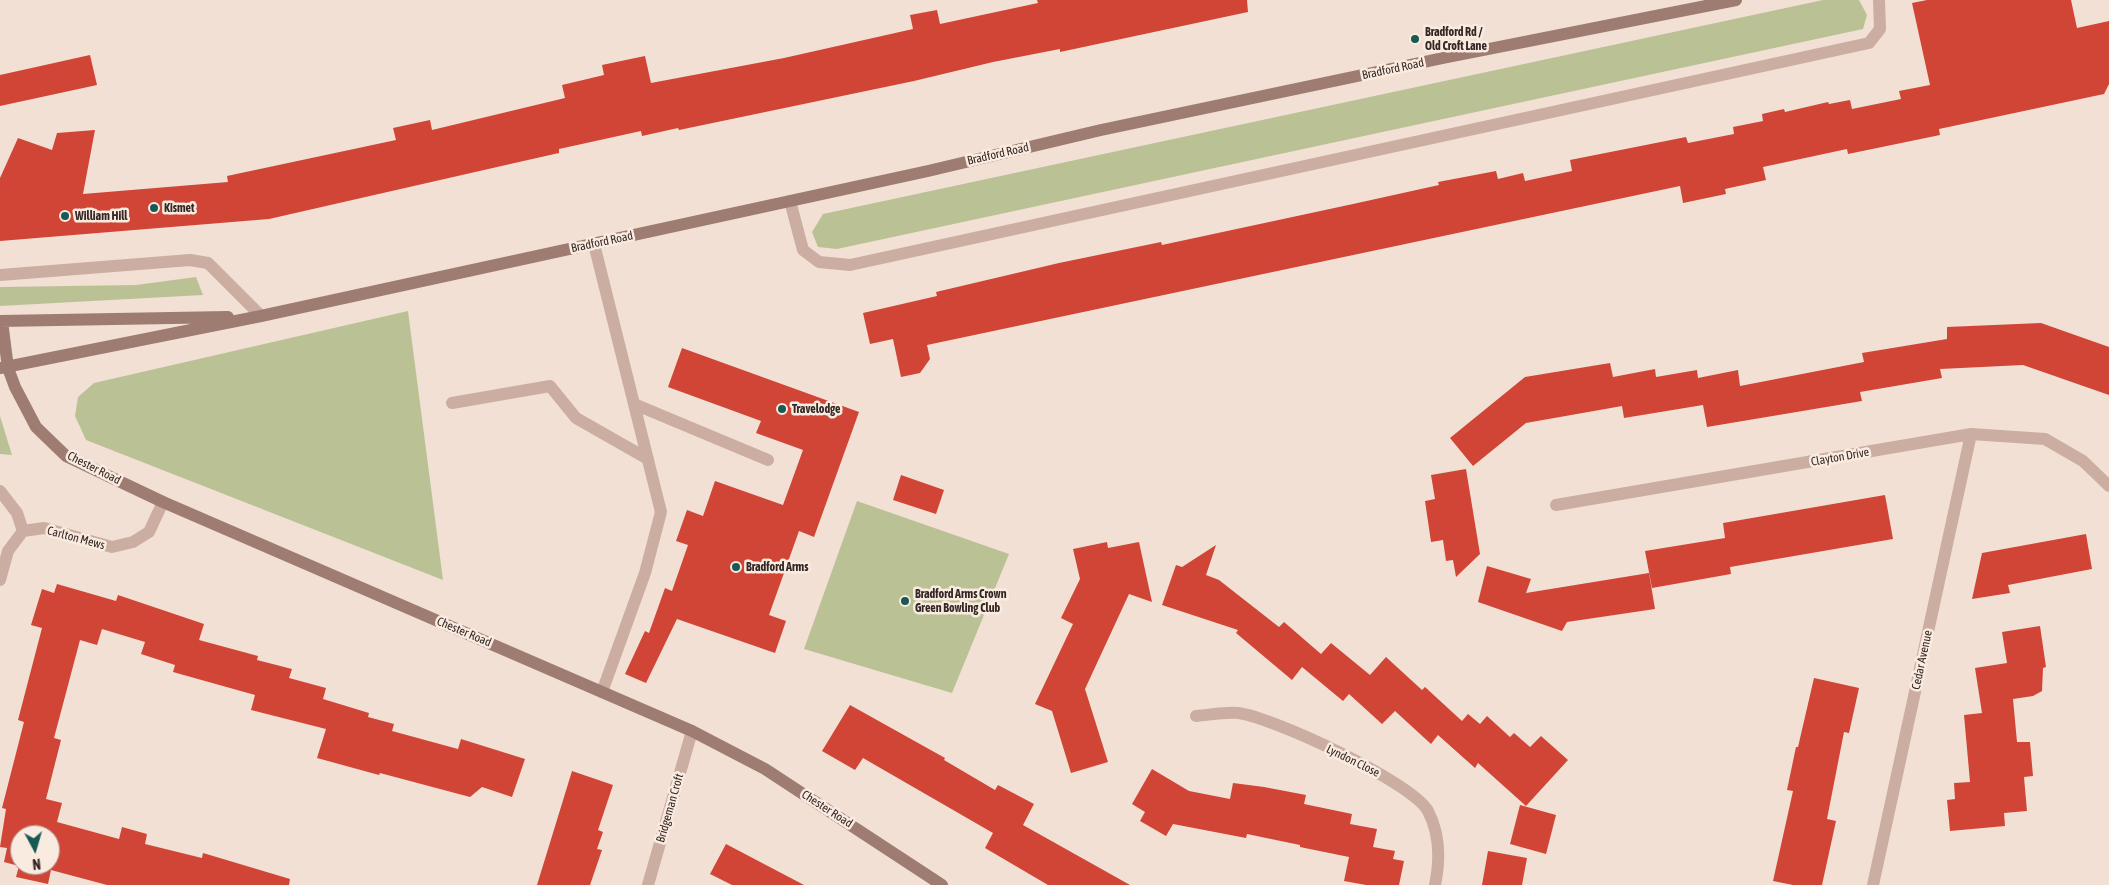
<!DOCTYPE html>
<html>
<head>
<meta charset="utf-8">
<style>
  body { margin:0 }
  #map { position:relative; width:2109px; height:885px; overflow:hidden; background:#f2e0d5; font-family:"Asap Condensed",sans-serif }
  canvas { display:block }
  .north { position:absolute; left:10px; top:825px; width:50px; height:50px; box-sizing:border-box; background:#faebe1; border:1px solid #ab9d95; border-radius:50%; rotate:174deg; font-size:14px; font-weight:700; line-height:20px; text-align:center; color:#342724 }
  .north::after { content:''; display:block; margin:auto; width:18px; height:22px; background:#175953; clip-path:polygon(50% 0,100% 100%,50% 72%,0 100%) }
</style>
</head>
<body>
<div id="map">
<canvas width="2109" height="885"></canvas>
<div class="north">N</div>
</div>
<script>
const ctx = document.querySelector('canvas').getContext('2d');
ctx.lineJoin = 'round';
function paint(path, color) { ctx.fillStyle = color; ctx.fill(path, 'evenodd'); }
function stroke(path, color, width, dash) { ctx.strokeStyle = color; ctx.lineWidth = width; ctx.lineCap = dash ? 'butt' : 'round'; ctx.setLineDash(dash || []); ctx.stroke(path); }
function drawText(font, color, halo, rows, align = 'center') {
  ctx.font = font + ' "Asap Condensed",sans-serif'; ctx.lineWidth = 5; ctx.setLineDash([]); ctx.textBaseline = 'middle'; ctx.strokeStyle = halo; ctx.fillStyle = color; for (const [text, x, y, turn = 0] of rows) {
    ctx.save(); ctx.translate(x, y); ctx.rotate((+turn || 0) * Math.PI / 180); ctx.textAlign = isNaN(turn) ? turn : align; if (halo) ctx.strokeText(text, 0, 0); ctx.fillText(text, 0, 0); ctx.restore();
  }
}
paint(new Path2D(`
  M 1823,0 L 1859,0 L 1867,15 L 1863,29 L 837,249 L 818,247 L 812,232 L 823,214 Z
  M 196,277 L 203,295 L 0,306 L 0,287 L 136,285 Z
  M 408,311 L 443,580 L 86,440 L 75,416 L 78,397 L 94,383 Z
  M 0,416 L 12,455 L 0,454 Z
  M 857,501 L 1009,554 L 952,693 L 804,649 Z`), '#bac295');
paint(new Path2D(`
  M 1037,0 L 1247,0 L 1248,12 L 1060,52 L 1060,49 L 993,62 L 914,81 L 679,130 L 678,128 L 642,136 L 641,131 L 559,149 L 559,153 L 519,162 L 269,219 L 0,241 L 0,178 L 18,138 L 52,150 L 57,133 L 95,130 L 83,194 L 228,182 L 227,176 L 396,140 L 393,128 L 430,120 L 432,130 L 565,98 L 562,85 L 604,75 L 602,65 L 645,56 L 651,83 L 784,58 L 913,29 L 910,15 L 937,10 L 940,24 L 1038,3 Z
  M 1927,0 L 2071,0 L 2077,28 L 2109,21 L 2109,84 L 2104,94 L 1939,129 L 1940,135 L 1848,154 L 1847,149 L 1763,167 L 1766,180 L 1725,189 L 1726,194 L 1683,203 L 1680,186 L 927,345 L 930,359 L 920,373 L 901,377 L 893,339 L 870,344 L 863,313 L 937,296 L 936,292 L 1059,263 L 1161,242 L 1162,245 L 1353,204 L 1439,185 L 1438,182 L 1496,171 L 1498,179 L 1523,173 L 1525,181 L 1572,171 L 1570,160 L 1686,137 L 1688,143 L 1734,134 L 1733,127 L 1763,121 L 1762,114 L 1784,109 L 1785,112 L 1828,102 L 1829,104 L 1850,100 L 1852,109 L 1901,99 L 1899,91 L 1930,85 L 1912,3 Z
  M 90,55 L 97,85 L 0,106 L 0,75 Z
  M 2041,323 L 2109,347 L 2109,395 L 2023,365 L 1940,369 L 1942,378 L 1860,392 L 1862,401 L 1707,427 L 1703,405 L 1624,418 L 1622,406 L 1526,423 L 1473,466 L 1450,438 L 1525,377 L 1610,363 L 1613,377 L 1655,369 L 1656,377 L 1697,370 L 1698,378 L 1738,370 L 1740,386 L 1864,362 L 1862,353 L 1947,339 L 1947,327 Z
  M 682,348 L 859,412 L 814,537 L 799,531 L 769,615 L 786,621 L 775,653 L 677,619 L 646,683 L 625,674 L 645,631 L 649,633 L 665,588 L 672,591 L 688,545 L 676,541 L 687,510 L 703,516 L 715,481 L 783,505 L 803,450 L 756,433 L 761,421 L 668,387 Z
  M 1466,469 L 1480,554 L 1456,577 L 1453,560 L 1446,561 L 1443,540 L 1431,542 L 1425,501 L 1435,499 L 1431,475 Z
  M 901,475 L 944,490 L 936,514 L 893,500 Z
  M 1885,495 L 1893,539 L 1730,567 L 1731,574 L 1652,588 L 1645,551 L 1725,538 L 1723,523 Z
  M 2086,534 L 2092,569 L 2008,585 L 2010,593 L 1972,599 L 1982,553 Z
  M 1107,542 L 1108,548 L 1139,542 L 1152,602 L 1129,594 L 1085,689 L 1108,762 L 1071,773 L 1052,711 L 1035,704 L 1073,624 L 1061,618 L 1080,579 L 1073,549 Z
  M 1216,545 L 1206,575 L 1219,580 L 1279,627 L 1284,622 L 1321,654 L 1331,643 L 1370,675 L 1386,657 L 1422,690 L 1425,687 L 1462,721 L 1468,714 L 1480,724 L 1487,716 L 1510,737 L 1514,733 L 1530,747 L 1541,736 L 1568,760 L 1526,806 L 1478,763 L 1475,768 L 1438,735 L 1431,744 L 1395,711 L 1382,724 L 1349,694 L 1343,701 L 1302,667 L 1292,680 L 1236,633 L 1238,630 L 1162,605 L 1176,565 L 1182,567 Z
  M 1487,566 L 1531,579 L 1526,593 L 1649,573 L 1655,609 L 1567,622 L 1562,631 L 1478,602 Z
  M 57,584 L 116,601 L 118,595 L 204,624 L 199,640 L 258,656 L 257,660 L 292,669 L 289,678 L 326,688 L 323,699 L 369,713 L 368,717 L 394,724 L 392,731 L 458,749 L 461,739 L 525,759 L 512,797 L 482,787 L 470,797 L 380,773 L 379,775 L 317,758 L 326,729 L 251,710 L 255,695 L 173,672 L 175,665 L 141,654 L 145,642 L 102,629 L 97,645 L 80,640 L 54,738 L 61,740 L 46,799 L 62,803 L 57,822 L 119,839 L 122,827 L 147,834 L 145,844 L 202,858 L 203,853 L 290,879 L 289,885 L 107,885 L 51,870 L 48,884 L 16,877 L 19,866 L 4,862 L 7,848 L 0,847 L 6,809 L 2,808 L 24,722 L 18,720 L 42,628 L 31,625 L 42,589 L 54,593 ZM 20,835 L 50,835 L 50,865 L 20,865 Z
  M 2040,626 L 2046,667 L 2043,668 L 2042,691 L 2033,696 L 2013,699 L 2017,742 L 2030,742 L 2033,776 L 2024,777 L 2027,811 L 2004,813 L 2005,826 L 1950,831 L 1947,800 L 1955,799 L 1954,783 L 1970,782 L 1964,715 L 1982,713 L 1975,668 L 2007,663 L 2002,632 Z
  M 1814,678 L 1859,688 L 1849,733 L 1844,732 L 1827,819 L 1836,821 L 1822,885 L 1793,885 L 1773,881 L 1793,791 L 1787,790 L 1796,747 L 1798,747 Z
  M 850,705 L 945,758 L 944,760 L 995,790 L 998,785 L 1034,804 L 1023,825 L 1130,885 L 1048,885 L 985,848 L 993,833 L 863,758 L 855,770 L 822,751 Z
  M 1152,769 L 1189,791 L 1230,799 L 1233,783 L 1264,787 L 1306,795 L 1304,804 L 1352,814 L 1350,824 L 1377,829 L 1373,847 L 1395,851 L 1393,859 L 1404,861 L 1399,885 L 1366,885 L 1344,881 L 1349,857 L 1300,847 L 1300,845 L 1247,834 L 1246,838 L 1173,824 L 1166,836 L 1140,821 L 1145,812 L 1132,804 Z
  M 572,771 L 613,785 L 598,830 L 603,832 L 597,849 L 602,850 L 590,885 L 537,885 Z
  M 1520,805 L 1556,815 L 1546,854 L 1510,844 Z
  M 726,844 L 804,885 L 732,885 L 710,874 Z
  M 1488,851 L 1527,858 L 1522,885 L 1482,885 Z`), '#d04536');
stroke(new Path2D(`
  M 594,244 L 661,512 L 645,573 L 602,692
  M 452,403 L 550,386 L 576,418 L 648,459
  M 634,404 L 768,460`), '#cbaea1', 12);
stroke(new Path2D(`
  M 790,201 L 803,250 L 819,262 L 850,265 L 1869,43 L 1880,29 L 1879,0
  M 0,275 L 190,260 L 208,263 L 261,316
  M 0,491 L 17,513 L 23,531
  M 1556,505 L 1971,434 L 2045,439 L 2083,461 L 2109,486
  M 0,580 L 8,551 L 23,531 L 44,528 L 112,547 L 133,542 L 149,532 L 163,502
  M 1196,716 C 1209,715 1224,712 1238,713 C 1272,717 1412,782 1428,811 C 1440,834 1440,861 1435,885
  M 648,885 L 692,731
  M 1873,885 L 1971,434`), '#cbaea1', 12);
stroke(new Path2D(`
  M 0,321 L 228,317
  M 2,321 L 8,368 L 15,387 L 36,427 L 66,456 L 163,502 L 692,731 L 765,769 L 942,885
  M 0,368 L 261,316 L 928,171 L 1101,130 L 1443,58 L 1736,0`), '#9e7c72', 12);
for (const [x, y, r, color] of [
  [1415,39,5,"#175953"],
  [154,208,5,"#175953"],
  [65,216,5,"#175953"],
  [782,409,5,"#175953"],
  [736,567,5,"#175953"],
  [905,601,5,"#175953"]
]) { const dot = new Path2D(); dot.arc(x, y, r, 0, 2 * Math.PI); ctx.fillStyle = color; ctx.fill(dot); stroke(dot, '#faebe1', 2); }
drawText('bold 12px', '#342724', '#faebe1', [
  ["Bradford Rd /",1425,32],
  ["Old Croft Lane",1425,46],
  ["Kismet",164,208],
  ["William Hill",75,216],
  ["Travelodge",792,409],
  ["Bradford Arms",746,567],
  ["Bradford Arms Crown",915,594],
  ["Green Bowling Club",915,608]
], 'left');
drawText('12px', '#342724', '#faebe1', [
  ["Bradford Road",1393,69,-12],
  ["Bradford Road",998,154,-13],
  ["Bradford Road",602,242,-12],
  ["Clayton Drive",1840,457,-10],
  ["Chester Road",94,468,27],
  ["Carlton Mews",76,538,15],
  ["Chester Road",464,632,23],
  ["Cedar Avenue",1922,660,-78],
  ["Lyndon Close",1353,761,26],
  ["Bridgeman Croft",670,808,-74],
  ["Chester Road",827,809,33]
]);
</script>
</body>
</html>
